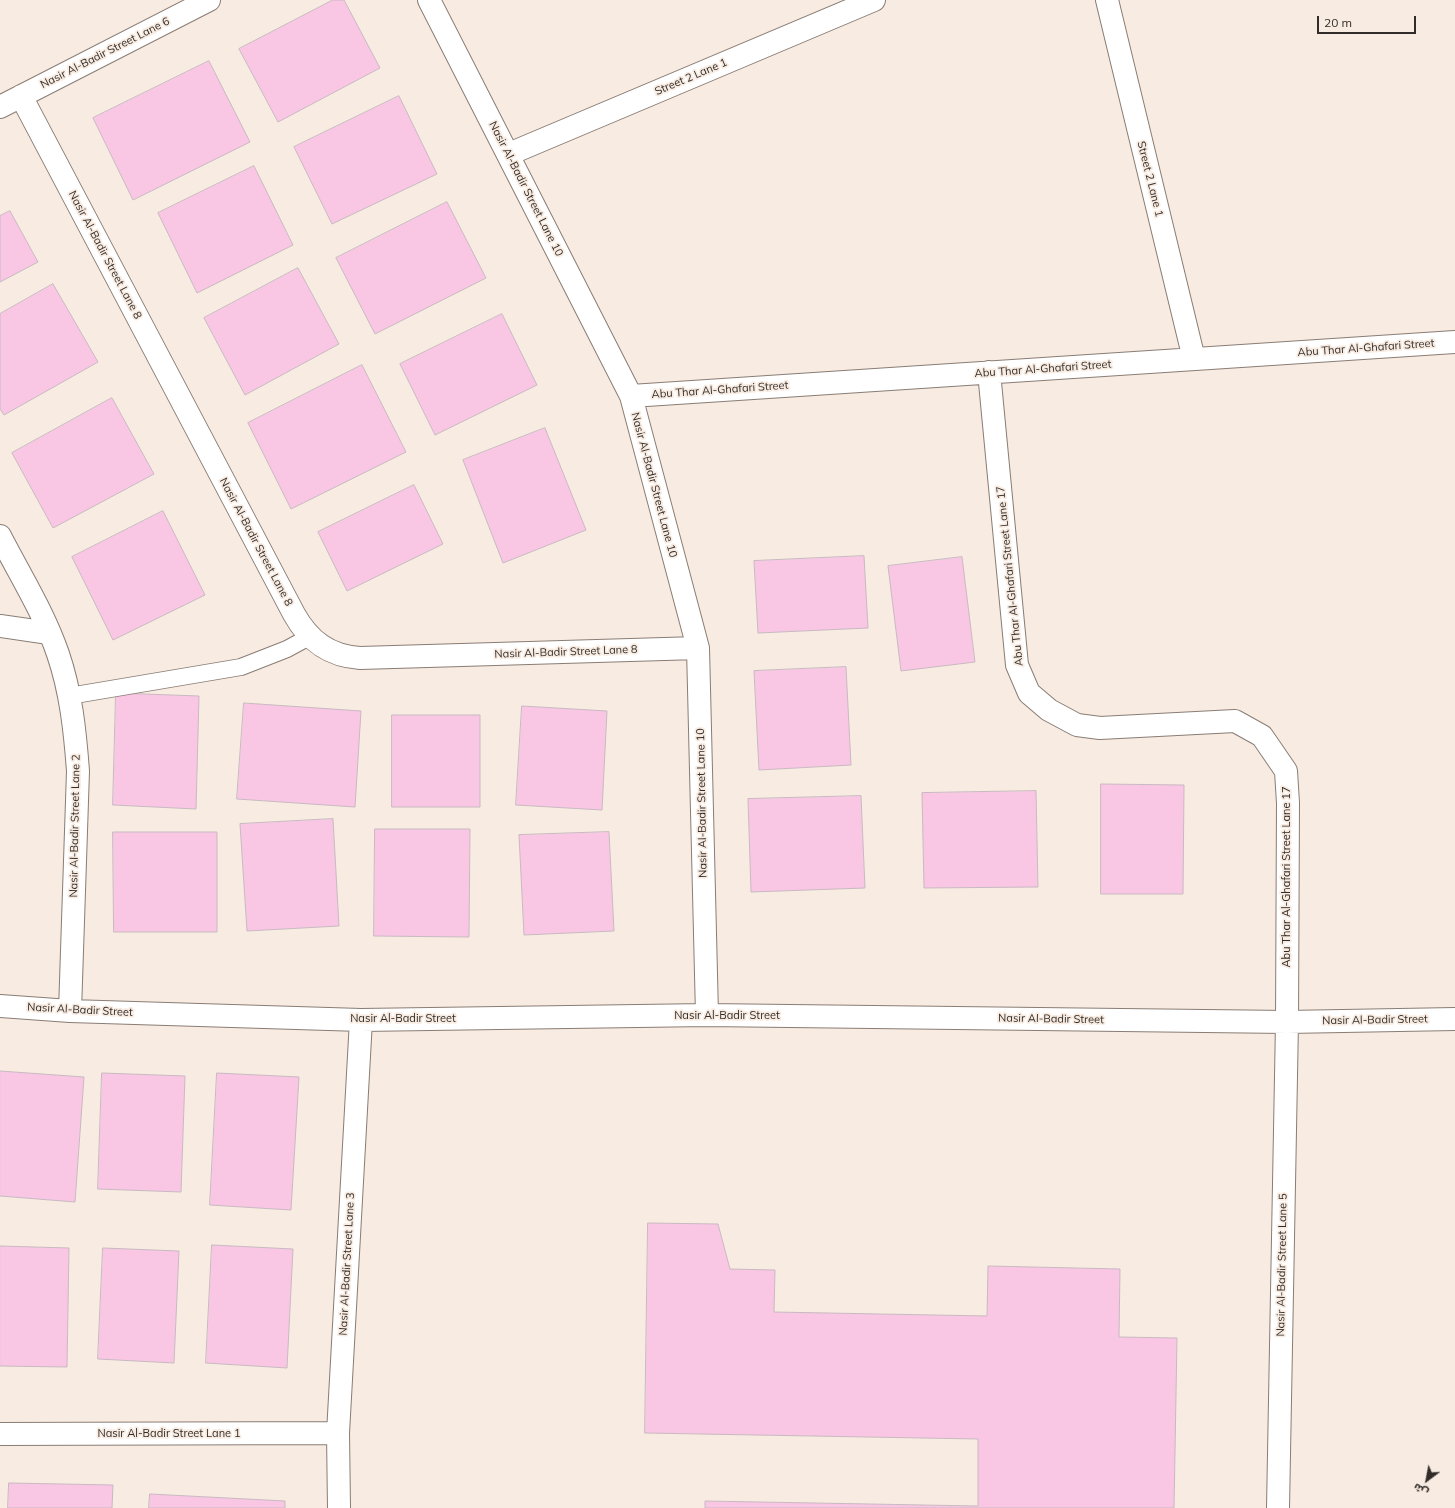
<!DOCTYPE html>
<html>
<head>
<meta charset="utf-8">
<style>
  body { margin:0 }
  #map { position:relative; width:1455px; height:1508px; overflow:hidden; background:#f8ebe1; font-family:Mulish,"Noto Sans Arabic",sans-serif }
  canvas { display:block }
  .north { position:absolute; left:1407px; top:1460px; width:40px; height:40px; -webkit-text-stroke:3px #f8ebe1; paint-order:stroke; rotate:212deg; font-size:11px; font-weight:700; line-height:16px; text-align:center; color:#312c29 }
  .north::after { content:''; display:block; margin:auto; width:14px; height:18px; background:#312c29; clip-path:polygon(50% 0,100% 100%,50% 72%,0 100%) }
  .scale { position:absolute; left:1317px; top:16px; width:99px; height:18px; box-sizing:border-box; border:2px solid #312c29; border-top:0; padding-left:5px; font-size:12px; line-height:14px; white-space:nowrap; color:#312c29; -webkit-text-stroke:3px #f8ebe1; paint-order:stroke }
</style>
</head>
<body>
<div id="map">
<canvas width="1455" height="1508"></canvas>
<div class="north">ش</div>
<div class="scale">20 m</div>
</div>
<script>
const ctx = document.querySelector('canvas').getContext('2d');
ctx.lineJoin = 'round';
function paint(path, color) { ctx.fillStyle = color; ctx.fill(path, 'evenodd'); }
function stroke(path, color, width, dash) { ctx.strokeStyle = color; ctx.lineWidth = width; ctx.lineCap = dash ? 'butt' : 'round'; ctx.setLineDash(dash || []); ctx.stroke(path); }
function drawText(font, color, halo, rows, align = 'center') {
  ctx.font = font + ' Mulish,sans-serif'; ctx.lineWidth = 3.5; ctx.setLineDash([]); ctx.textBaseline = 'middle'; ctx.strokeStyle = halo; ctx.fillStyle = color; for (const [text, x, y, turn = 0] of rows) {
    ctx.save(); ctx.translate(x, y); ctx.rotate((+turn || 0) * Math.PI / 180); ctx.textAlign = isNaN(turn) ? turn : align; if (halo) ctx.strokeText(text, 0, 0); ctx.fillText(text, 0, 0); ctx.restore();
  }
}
const building = new Path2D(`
  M 333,0 L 344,0 L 380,68 L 278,122 L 239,49 Z
  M 209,61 L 250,142 L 133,200 L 93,118 Z
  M 399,96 L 437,174 L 332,224 L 294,147 Z
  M 254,166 L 293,245 L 197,293 L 158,213 Z
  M 447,202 L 486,278 L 375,334 L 336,258 Z
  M 10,211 L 38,262 L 0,282 L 0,216 Z
  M 298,268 L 339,344 L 245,395 L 204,318 Z
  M 53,284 L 98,362 L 4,415 L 0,409 L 0,314 Z
  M 502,314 L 537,385 L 435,435 L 400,364 Z
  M 362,365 L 406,452 L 291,509 L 248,423 Z
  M 112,398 L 154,474 L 53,528 L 12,453 Z
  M 545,428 L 586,530 L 503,563 L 463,460 Z
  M 414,485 L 443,544 L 347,591 L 318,532 Z
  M 163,511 L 205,595 L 113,640 L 72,557 Z
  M 864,556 L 868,628 L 758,633 L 754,561 Z
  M 962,557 L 975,662 L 901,671 L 888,566 Z
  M 846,667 L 851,765 L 759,770 L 754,671 Z
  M 116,693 L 199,696 L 196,809 L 113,805 Z
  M 244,703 L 361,711 L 355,807 L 237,799 Z
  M 522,706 L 607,711 L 602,810 L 516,805 Z
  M 392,715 L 480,715 L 480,807 L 392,807 Z
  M 1101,784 L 1184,785 L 1183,894 L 1101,894 Z
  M 1036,791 L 1038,887 L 924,888 L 922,793 Z
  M 861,796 L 865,888 L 751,892 L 748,799 Z
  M 333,819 L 339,926 L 247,931 L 240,824 Z
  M 375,829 L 470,829 L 469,937 L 374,936 Z
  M 113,832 L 217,832 L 217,932 L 114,932 Z
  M 609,832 L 614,931 L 524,935 L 519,835 Z
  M 0,1071 L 84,1077 L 75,1202 L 0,1196 Z
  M 102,1073 L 185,1076 L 181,1192 L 98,1189 Z
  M 217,1073 L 299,1077 L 291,1210 L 210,1205 Z
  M 648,1223 L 718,1224 L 730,1269 L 775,1270 L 774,1312 L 987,1316 L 988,1266 L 1120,1269 L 1119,1337 L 1177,1338 L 1174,1508 L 705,1508 L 705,1501 L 978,1506 L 978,1439 L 645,1433 Z
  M 212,1245 L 293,1249 L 287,1368 L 206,1363 Z
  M 0,1246 L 69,1248 L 67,1367 L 0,1366 Z
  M 103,1248 L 179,1251 L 174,1363 L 98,1359 Z
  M 9,1483 L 113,1485 L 112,1508 L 8,1508 Z
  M 150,1494 L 285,1501 L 285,1508 L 149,1508 Z`);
paint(building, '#f9c7e4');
stroke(building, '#c8b9c1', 1);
const service = new Path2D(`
  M 69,696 L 241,667 L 287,649 L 309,637`);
const minor = new Path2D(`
  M 429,0 L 631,396 L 698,648 L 707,1015
  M 1107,0 L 1194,359
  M 21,96 L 294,614 C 309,641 329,656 360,658 L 698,648
  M 0,107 L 209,0
  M 509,154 L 874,0
  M 989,372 L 1017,665 L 1029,693 L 1049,710 L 1077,725 L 1100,728 L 1235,721 L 1262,736 L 1286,771 L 1288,803 L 1287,1022 L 1278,1508
  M 631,396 L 1455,342
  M 0,536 C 20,575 44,613 58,654 C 71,692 75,731 78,771 L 70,1011
  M 0,626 L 49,633
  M 0,1006 L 70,1011 L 361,1020 L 707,1015 L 1287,1022 L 1455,1019
  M 0,1434 L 338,1433
  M 339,1508 L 338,1433 L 361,1020`);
stroke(service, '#897d75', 18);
stroke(minor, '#897d75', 24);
stroke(service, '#fff', 16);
stroke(minor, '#fff', 22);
drawText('11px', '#312c29', '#f8ebe1', [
  ["Nasir Al-Badir Street Lane 6",105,53,-27],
  ["Street 2 Lane 1",691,77,-23],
  ["Street 2 Lane 1",1150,179,76],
  ["Nasir Al-Badir Street Lane 10",526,189,63],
  ["Nasir Al-Badir Street Lane 8",105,255,62],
  ["Abu Thar Al-Ghafari Street",1366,348,-4],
  ["Abu Thar Al-Ghafari Street",1043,369,-4],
  ["Abu Thar Al-Ghafari Street",720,390,-4],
  ["Nasir Al-Badir Street Lane 10",654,485,75],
  ["Nasir Al-Badir Street Lane 8",256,542,62],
  ["Abu Thar Al-Ghafari Street Lane 17",1010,576,-96],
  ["Nasir Al-Badir Street Lane 8",566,652,-2],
  ["Nasir Al-Badir Street Lane 10",702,803,-91],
  ["Nasir Al-Badir Street Lane 2",75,826,-89],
  ["Abu Thar Al-Ghafari Street Lane 17",1287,877,-90],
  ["Nasir Al-Badir Street",80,1010,3],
  ["Nasir Al-Badir Street",727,1016],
  ["Nasir Al-Badir Street",403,1019],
  ["Nasir Al-Badir Street",1051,1019,1],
  ["Nasir Al-Badir Street",1375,1020,-1],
  ["Nasir Al-Badir Street Lane 3",347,1264,-87],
  ["Nasir Al-Badir Street Lane 5",1282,1265,-89],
  ["Nasir Al-Badir Street Lane 1",169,1434]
]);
</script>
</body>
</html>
